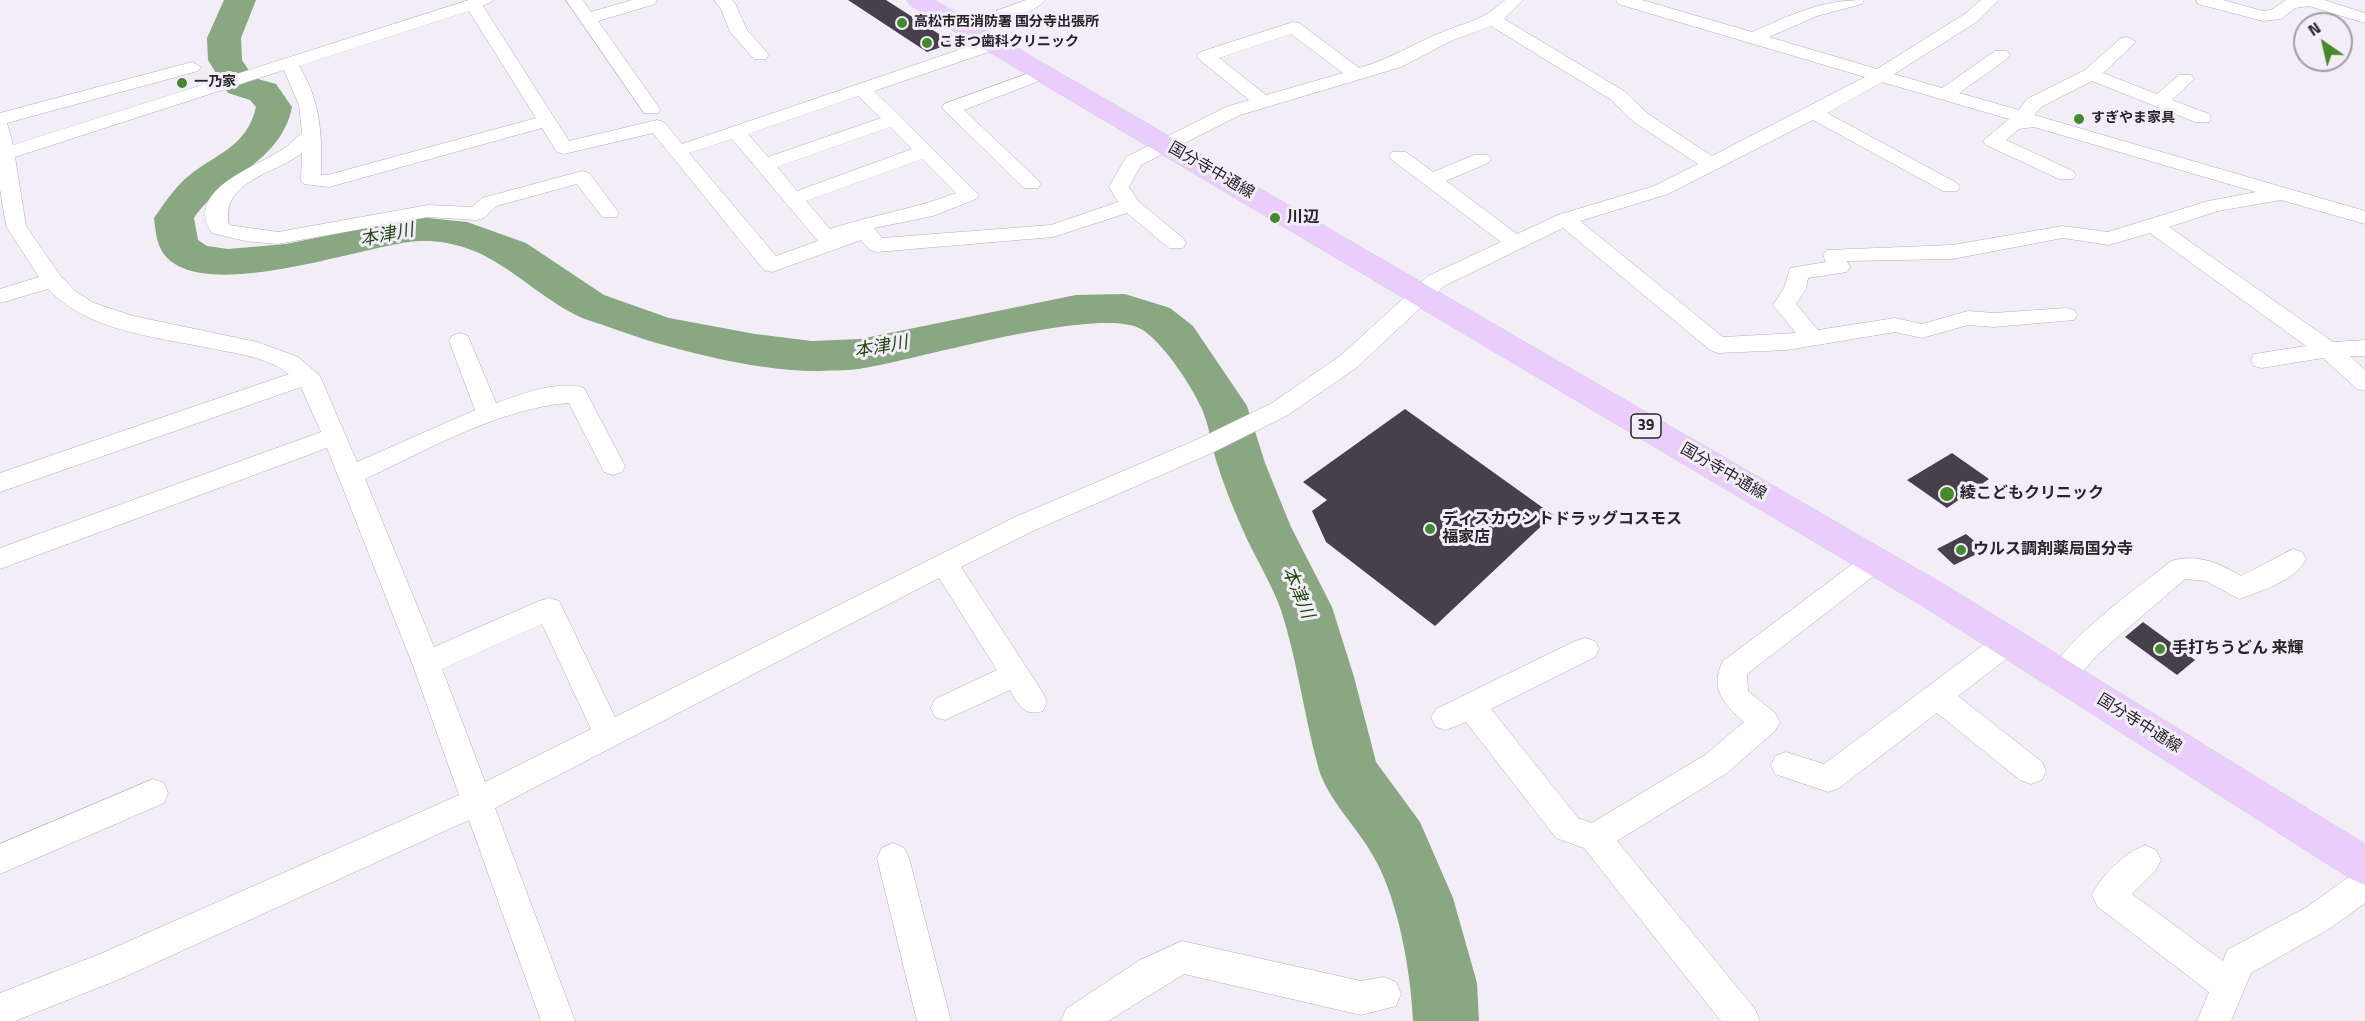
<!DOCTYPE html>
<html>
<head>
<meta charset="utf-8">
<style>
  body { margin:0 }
  #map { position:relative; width:2365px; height:1021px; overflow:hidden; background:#f3edf7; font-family:"Titillium Web",sans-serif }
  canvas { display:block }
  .north { position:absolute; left:2293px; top:12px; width:60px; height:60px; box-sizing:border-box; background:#f3edf7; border:2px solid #a29da5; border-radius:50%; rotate:326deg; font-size:16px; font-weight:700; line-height:24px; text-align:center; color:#282529 }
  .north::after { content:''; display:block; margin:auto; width:21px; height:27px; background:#45892d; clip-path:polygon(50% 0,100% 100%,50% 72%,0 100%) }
</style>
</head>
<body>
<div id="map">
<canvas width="2365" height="1021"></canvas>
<div class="north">N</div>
</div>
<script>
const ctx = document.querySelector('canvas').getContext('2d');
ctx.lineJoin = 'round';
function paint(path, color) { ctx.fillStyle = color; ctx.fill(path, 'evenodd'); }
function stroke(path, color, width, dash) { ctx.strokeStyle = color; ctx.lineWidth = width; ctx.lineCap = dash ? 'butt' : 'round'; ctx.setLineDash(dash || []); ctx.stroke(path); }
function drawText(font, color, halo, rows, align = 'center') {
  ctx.font = font + ' "Titillium Web","Noto Sans JP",sans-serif'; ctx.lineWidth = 6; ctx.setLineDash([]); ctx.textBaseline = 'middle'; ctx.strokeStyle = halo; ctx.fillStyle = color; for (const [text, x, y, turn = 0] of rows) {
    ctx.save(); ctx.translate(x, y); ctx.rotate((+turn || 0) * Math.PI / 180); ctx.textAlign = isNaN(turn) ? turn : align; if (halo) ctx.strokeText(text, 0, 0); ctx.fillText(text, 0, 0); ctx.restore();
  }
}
paint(new Path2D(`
  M 224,0 L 256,0 L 241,38 L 242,60 L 254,78 L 276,84 L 292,107 C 281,163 223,175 194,218 L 198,240 L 207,246 L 228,249 L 286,244 L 418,217 L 467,222 L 526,243 L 604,295 L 669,318 L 755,334 L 812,341 L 860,339 L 1076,295 L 1125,294 L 1170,308 L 1193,326 L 1247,406 L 1265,463 L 1291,527 L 1332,607 L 1354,677 L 1376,762 L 1420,822 L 1453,898 L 1477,983 L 1479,1021 L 1413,1021 C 1411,973 1398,896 1372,854 C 1356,826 1329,801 1319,770 C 1304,717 1298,662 1281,610 C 1271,582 1254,556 1242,528 C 1232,506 1223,483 1216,460 C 1211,443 1209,424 1201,407 C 1191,385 1162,341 1141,329 C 1099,305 919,359 864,368 C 850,371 834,370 819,371 C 758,372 664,348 606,326 C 595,322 582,319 572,313 C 518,283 487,239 419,241 C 368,243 185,313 159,245 C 156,237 155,226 154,218 C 164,204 173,190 186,178 C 214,154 247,148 256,107 L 250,100 L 228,93 L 208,60 L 207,38 Z`), '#89a780');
paint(new Path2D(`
  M 848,0 L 886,0 L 953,43 L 927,52 Z
  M 1405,409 L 1553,515 L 1435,626 L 1326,542 L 1312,511 L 1327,500 L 1303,482 Z
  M 1952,453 L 1989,479 L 1947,508 L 1907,480 Z
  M 1966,534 L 1985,550 L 1954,565 L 1937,549 Z
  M 2143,622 L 2195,660 L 2177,675 L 2125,637 Z`), '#464149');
const minor = new Path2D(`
  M 469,0 L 494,0 L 483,6 L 569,141 L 657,120 L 664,122 L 682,144 L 988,40 L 1000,40 L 1003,44 L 1000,48 L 874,91 L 979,195 L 976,199 L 933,216 L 874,228 L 882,238 L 1051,225 L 1118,202 L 1109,187 L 1126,157 L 1226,107 L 1249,100 L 1200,60 L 1197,56 L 1200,52 L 1293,22 L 1299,23 L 1359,68 C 1390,59 1411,45 1440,33 C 1468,21 1481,22 1505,0 L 1523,0 L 1504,19 L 1624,91 L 1648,114 L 1712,156 L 1865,77 L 1618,4 L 1616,0 L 1642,0 L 1752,32 C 1791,15 1820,0 1864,0 L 1862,4 L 1817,16 L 1769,37 L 1877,69 L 1966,13 L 1981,0 L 1999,0 L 1978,21 L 1894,74 L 1942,88 L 1995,51 L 2007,51 L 2010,55 L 2007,59 L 1959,93 L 2019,110 L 2027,99 L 2085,70 L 2121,38 L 2127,37 L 2136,42 L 2103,73 L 2157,94 L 2179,75 L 2191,75 L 2194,79 L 2172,100 L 2209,114 L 2211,118 L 2209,122 L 2195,122 L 2092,81 L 2041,107 L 2034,115 L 2365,211 L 2365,224 L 2281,200 L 2218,211 L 2169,227 L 2333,342 L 2365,340 L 2365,356 L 2350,356 L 2365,370 L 2365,391 L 2357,389 L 2323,358 L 2262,368 L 2254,366 L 2251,360 L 2254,354 L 2306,346 L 2150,233 L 2109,245 L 2063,238 L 1952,259 L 1847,261 L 1850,267 L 1847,272 L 1808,278 L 1806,289 L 1796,304 L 1818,330 L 1895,318 L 1922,324 L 1968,311 L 1994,313 L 2066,308 L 2074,310 L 2077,315 L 2074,320 L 1994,327 L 1968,325 L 1922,338 L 1895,332 L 1787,350 L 1718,353 L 1710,350 L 1563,228 L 1444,286 L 1356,368 L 1288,415 L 1214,452 L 1033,531 L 961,567 L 1043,693 L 1047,702 L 1043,711 C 1024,717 1019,705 1010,690 L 945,720 L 935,717 L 931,708 L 935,699 L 997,670 L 939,578 L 495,808 L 575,1021 L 541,1021 L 469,820 L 120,979 L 15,1021 L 0,1021 L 0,993 L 100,954 L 459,795 L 412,663 L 327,448 L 0,569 L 0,548 L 321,432 L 301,387 L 0,492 L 0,473 L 289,374 C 271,360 247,355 224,351 C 167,338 90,334 48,289 L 0,303 L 0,289 L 39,277 L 6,226 L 0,189 L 0,113 L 192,62 L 201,67 L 198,71 L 7,123 L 13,145 ZM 469,11 L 536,118 L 328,175 L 321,175 C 322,135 321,101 299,66 ZM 1491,26 L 1610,99 L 1634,122 L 1698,164 L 1654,186 L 1558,215 L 1517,234 L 1446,181 L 1488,163 L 1491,159 L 1488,155 L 1474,155 L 1433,172 L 1406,152 L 1392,152 L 1389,156 L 1392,160 L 1501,242 L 1428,276 L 1340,356 L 1272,403 L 1196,440 L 1015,517 L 615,717 L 559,601 L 549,598 L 539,601 L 434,647 L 365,479 C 427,450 500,408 569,403 L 604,472 L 613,475 L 622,472 L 625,466 L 584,388 C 557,380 522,394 496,403 L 468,336 L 460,333 L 452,336 L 449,341 L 475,410 L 357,462 L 320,376 L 298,357 L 257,342 L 133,316 L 94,303 L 75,291 L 60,275 L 26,226 L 15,157 L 284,70 L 299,105 L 302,133 C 295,139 288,146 280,151 C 255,167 183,191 212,233 L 245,241 L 278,244 L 428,217 L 477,220 L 484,218 L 496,206 L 577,184 L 602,217 L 616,217 L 619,213 L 589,173 L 582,171 L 482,198 L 472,207 L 428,205 L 278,232 L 229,225 C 220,181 275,174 302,153 L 301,180 L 304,184 L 329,187 L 542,128 L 557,152 L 564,154 L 653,133 L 764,270 L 772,272 L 861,240 L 870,250 L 877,252 L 1053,237 L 1127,213 L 1169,248 L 1183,248 L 1186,243 L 1183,238 L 1138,201 L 1129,187 L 1141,165 L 1240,115 L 1401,67 L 1451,41 ZM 1291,34 L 1343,73 L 1266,95 L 1219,58 ZM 1882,82 L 2009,119 L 1983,141 L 1986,145 L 2059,179 L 2073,179 L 2076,175 L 2073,171 L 2006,140 L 2019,129 L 2034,127 L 2256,192 L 2208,201 L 2108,232 L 2063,226 L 1952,245 L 1827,250 L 1823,255 L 1826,262 L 1790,268 L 1784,288 L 1773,305 L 1796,333 L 1723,337 L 1580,221 L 1668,194 L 1813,120 L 1943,191 L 1957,191 L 1960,187 L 1957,183 L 1827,113 ZM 858,96 L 881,118 L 768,157 L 748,134 ZM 890,127 L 912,149 L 797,191 L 777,167 ZM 732,139 L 818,241 L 776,256 L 689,153 ZM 922,159 L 956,193 C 915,209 872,215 830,229 L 806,201 ZM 542,624 L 591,729 L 485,782 L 442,669 Z
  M 566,0 L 583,0 L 591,12 L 632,0 L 657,0 L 655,4 L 598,21 L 660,109 L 658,113 L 644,113 Z
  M 714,0 L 732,0 L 735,3 L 747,30 L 769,55 L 766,59 L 754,59 L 730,32 L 721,9 Z
  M 1026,0 L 1045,0 C 1036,13 976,35 961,32 L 958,28 L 961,24 Z
  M 2196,0 L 2223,0 L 2263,11 L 2271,10 L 2286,0 L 2324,0 L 2365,13 L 2365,23 L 2309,6 L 2295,8 L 2281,19 L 2263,21 L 2198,4 Z
  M 1043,68 L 1052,73 L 1049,77 L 964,110 L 1038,180 L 1041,184 L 1038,188 L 1024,188 L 942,108 L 944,104 Z
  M 2293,549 L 2302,552 L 2306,559 C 2295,581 2261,591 2239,599 L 2206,581 L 2185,579 L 2098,654 L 2072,684 L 2062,688 L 2052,684 L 2048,676 C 2068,636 2135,590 2171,561 C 2196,553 2220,563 2241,576 Z
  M 1875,551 L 1884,554 L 1888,561 L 1884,568 L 1747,674 L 1748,691 L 1775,713 L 1780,722 L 1775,731 L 1727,773 L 1617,841 L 1755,1009 L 1760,1021 L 1721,1021 L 1584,848 L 1556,838 L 1466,722 L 1446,730 L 1436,727 L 1431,718 L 1436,709 L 1575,641 L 1585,638 L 1595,641 L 1599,649 L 1595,657 L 1491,709 L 1578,818 L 1592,823 L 1705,755 L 1744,722 C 1724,705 1709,688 1723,661 L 1866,554 Z
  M 2008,631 L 2018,634 L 2022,642 L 2018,650 L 1958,696 L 2042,762 L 2046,771 L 2042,780 L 2031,784 L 2020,780 L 1937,713 L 1839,788 L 1828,792 L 1775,774 L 1771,765 L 1775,756 L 1786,752 L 1824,764 L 1998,634 Z
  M 153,779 L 164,783 L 168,793 L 164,803 L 0,874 L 0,844 Z
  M 893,843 L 904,848 L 909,858 L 951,1021 L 917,1021 L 877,858 L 882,848 Z
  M 2145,845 L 2156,850 L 2161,860 L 2156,870 L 2132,894 L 2223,961 L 2227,950 L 2307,907 L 2354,873 L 2365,869 L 2365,903 L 2329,929 L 2251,973 L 2231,1021 L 2197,1021 L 2209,992 L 2097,906 L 2092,895 C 2101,875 2125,853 2145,845 Z
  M 1182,941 L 1361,981 L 1384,977 L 1396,982 L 1401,994 L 1396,1006 L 1361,1015 L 1184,974 L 1108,1021 L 1061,1021 L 1066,1009 L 1140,960 Z`);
const primary = new Path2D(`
  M 907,0 L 934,0 L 1950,588 L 2365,844 L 2365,885 L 2351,879 L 1926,608 L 910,5 Z`);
stroke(minor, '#b3adb8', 1);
stroke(primary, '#d0cfd0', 1);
paint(minor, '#fff');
paint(primary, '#eacdfd');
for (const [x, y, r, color] of [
  [902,23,6,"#45892d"],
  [927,43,6,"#45892d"],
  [182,83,6,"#45892d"],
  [2079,119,6,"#45892d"],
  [1275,218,6,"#45892d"],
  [1947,494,8,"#45892d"],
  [1430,529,6,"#45892d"],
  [1961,550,6,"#45892d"],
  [2160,649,6,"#45892d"]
]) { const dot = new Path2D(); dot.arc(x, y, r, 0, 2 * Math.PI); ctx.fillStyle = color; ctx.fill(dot); stroke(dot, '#f3edf7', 2); }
drawText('bold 14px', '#282529', '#f3edf7', [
  ["高松市西消防署 国分寺出張所",914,23],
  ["こまつ歯科クリニック",939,43],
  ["一乃家",194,83],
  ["すぎやま家具",2091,119]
], 'left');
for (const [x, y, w] of [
  [1646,426,30]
]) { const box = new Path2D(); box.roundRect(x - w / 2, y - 12, w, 24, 4.5); ctx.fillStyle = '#f3edf7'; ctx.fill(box); stroke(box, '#282529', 1.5); }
drawText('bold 15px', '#282529', null, [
  ["39",1646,426]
]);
drawText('16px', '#282529', '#f3edf7', [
  ["国分寺中通線",1211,171,30],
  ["国分寺中通線",1723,472,30],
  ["国分寺中通線",2139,724,32]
]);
drawText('bold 16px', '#282529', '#f3edf7', [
  ["川辺",1287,218],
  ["綾こどもクリニック",1960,494],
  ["ディスカウントドラッグコスモス",1442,520],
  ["福家店",1442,538],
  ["ウルス調剤薬局国分寺",1973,550],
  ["手打ちうどん 来輝",2172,649]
], 'left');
drawText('italic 18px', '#214a13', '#f3edf7', [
  ["本津川",387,236,-11],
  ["本津川",881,348,-10],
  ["本津川",1297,593,67]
]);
</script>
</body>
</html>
